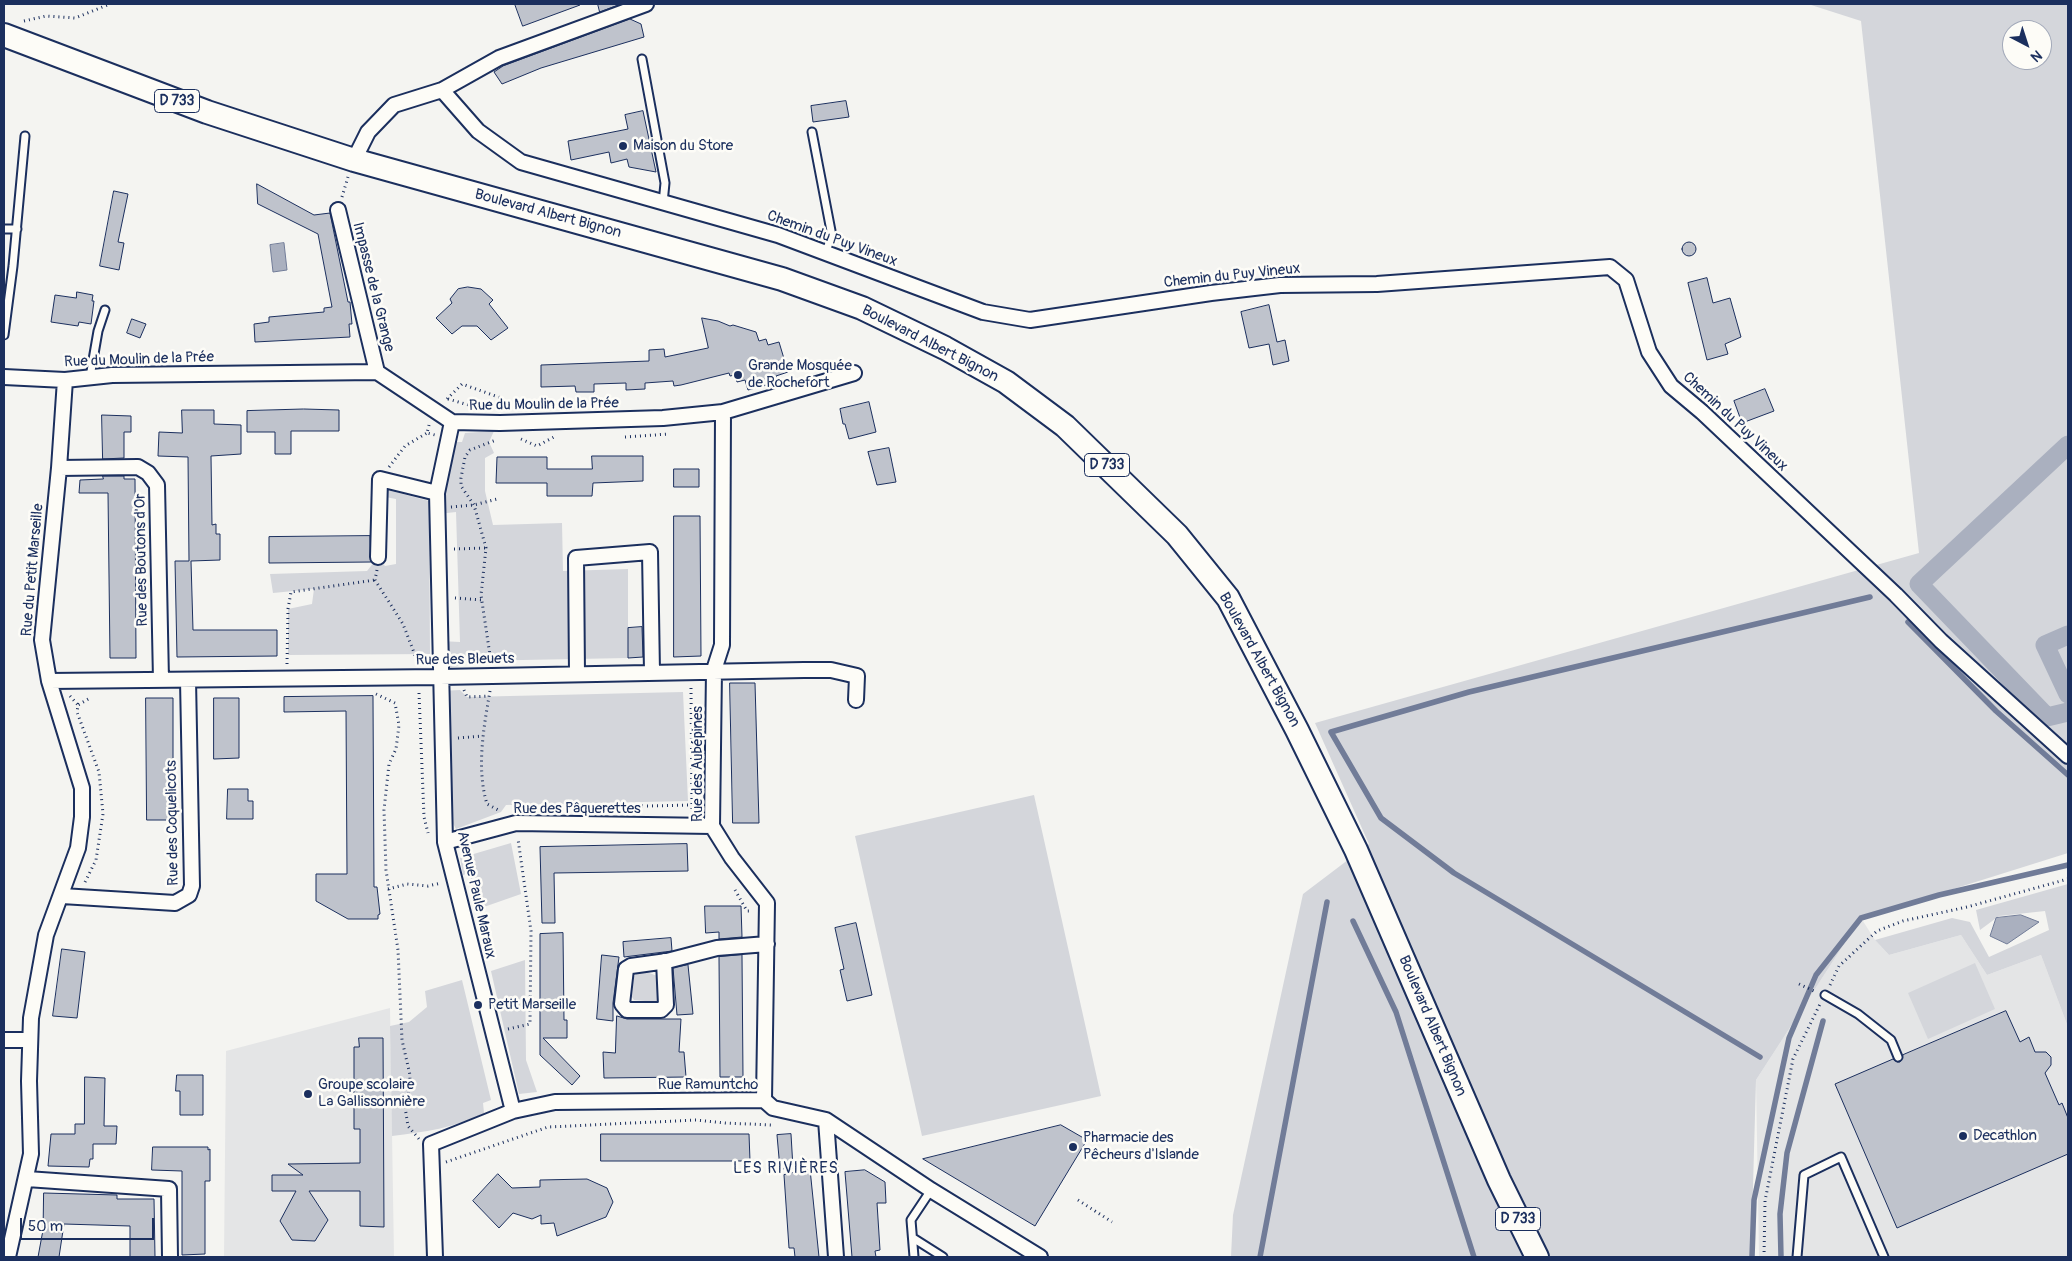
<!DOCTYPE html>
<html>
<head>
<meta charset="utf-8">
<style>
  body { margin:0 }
  #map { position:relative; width:2072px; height:1261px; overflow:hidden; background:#f4f4f1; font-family:Pangolin,sans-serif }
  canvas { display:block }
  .frame { position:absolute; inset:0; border:5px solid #1b2f5e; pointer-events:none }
  .north { position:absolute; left:2002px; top:20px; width:50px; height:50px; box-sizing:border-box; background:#fdfcf7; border:1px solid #a3aaba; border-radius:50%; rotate:140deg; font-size:14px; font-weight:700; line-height:20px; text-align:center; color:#1b2f5e }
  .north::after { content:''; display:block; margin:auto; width:18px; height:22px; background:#1b2f5e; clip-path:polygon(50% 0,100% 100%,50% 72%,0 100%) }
  .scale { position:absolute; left:20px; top:1218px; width:134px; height:22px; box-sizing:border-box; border:2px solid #1b2f5e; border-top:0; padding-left:6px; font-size:15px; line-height:18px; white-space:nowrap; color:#1b2f5e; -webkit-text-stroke:4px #fdfcf7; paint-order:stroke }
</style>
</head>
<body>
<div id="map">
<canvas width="2072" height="1261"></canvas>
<div class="frame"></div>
<div class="north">N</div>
<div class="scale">50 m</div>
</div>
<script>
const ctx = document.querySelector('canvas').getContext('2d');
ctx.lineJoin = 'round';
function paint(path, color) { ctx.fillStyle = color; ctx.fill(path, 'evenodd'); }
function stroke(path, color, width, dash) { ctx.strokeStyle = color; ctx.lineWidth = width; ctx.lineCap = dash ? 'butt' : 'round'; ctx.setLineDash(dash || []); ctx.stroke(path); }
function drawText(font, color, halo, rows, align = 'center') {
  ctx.font = font + ' Pangolin,sans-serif'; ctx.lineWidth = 5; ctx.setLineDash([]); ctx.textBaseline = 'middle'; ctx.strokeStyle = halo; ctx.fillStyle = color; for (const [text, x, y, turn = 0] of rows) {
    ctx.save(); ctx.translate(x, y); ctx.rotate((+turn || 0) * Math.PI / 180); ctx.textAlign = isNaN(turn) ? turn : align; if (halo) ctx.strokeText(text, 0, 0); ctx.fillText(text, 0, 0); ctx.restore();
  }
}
paint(new Path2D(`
  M 1861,918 L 1875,940 L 1889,955 L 1961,935 L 1987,975 L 2041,955 L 2068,1027 L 2068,1257 L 1759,1257 L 1756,1080 Z
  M 390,1008 L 394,1257 L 224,1257 L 226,1051 Z`), '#e4e5e6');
paint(new Path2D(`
  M 1808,4 L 2068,4 L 2068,853 L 1861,918 L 1756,1080 L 1751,1257 L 1231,1257 L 1233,1215 L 1303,894 L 1369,844 L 1315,723 L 1919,553 L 1861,21 ZM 2012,30 L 2042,30 L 2042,60 L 2012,60 Z
  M 494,431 L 489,442 L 494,453 L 485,458 L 485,491 L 493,525 L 562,523 L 563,571 L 628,569 L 628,658 L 470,661 L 459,666 L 440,669 L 440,641 L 460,642 L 456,512 L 438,514 L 448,442 L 462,442 L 465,433 Z
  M 388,490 L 429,501 L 430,654 L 288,655 L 288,609 L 312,604 L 314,589 L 273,593 L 270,574 L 367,571 L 378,557 L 385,566 L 396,564 L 396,499 L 380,496 Z
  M 460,690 L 467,697 L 683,692 L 688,801 L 506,805 L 501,812 L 456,829 L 444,806 L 441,691 Z
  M 1034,795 L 1101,1096 L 922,1136 L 855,836 Z
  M 511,843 L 521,894 L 481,908 L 469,873 L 463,875 L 460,858 Z
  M 2068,884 L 2068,1027 L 2041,955 L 1987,975 L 1961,935 L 1889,955 L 1875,940 L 1952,918 L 1970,922 L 1989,957 L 2049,930 L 2045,911 L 1999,916 L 1980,930 L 1976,910 Z
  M 525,960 L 526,1060 L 537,1092 L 519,1094 L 491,971 Z
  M 1975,963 L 1995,1009 L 1928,1039 L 1908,993 Z
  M 647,972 L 657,976 L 658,999 L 656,1002 L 634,1000 L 632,997 L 634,976 L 638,973 Z
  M 462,980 L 491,1100 L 483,1103 L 484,1113 C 455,1128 424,1132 392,1136 L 390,1026 L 409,1022 L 427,1007 L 425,991 Z`), '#d4d6db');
const water = new Path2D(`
  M 284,243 L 287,270 L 273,272 L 270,245 Z
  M 2021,915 L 2039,922 L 2007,944 L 1990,936 L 1996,918 Z`);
paint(water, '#aab0bf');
stroke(water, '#717c98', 1);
stroke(new Path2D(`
  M 1908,622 L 1996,711 L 2068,775
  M 1353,921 L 1396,1012 L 1474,1257
  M 1760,1057 L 1454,873 L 1381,818 L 1331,732 L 1469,692 L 1870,597
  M 1260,1257 L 1327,902
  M 1752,1257 L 1754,1200 L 1789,1038 L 1816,975 L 1861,918 L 1939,895 L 2068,865
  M 1781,1257 L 1780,1214 L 1787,1153 L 1823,1021`), '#717c98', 5.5);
stroke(new Path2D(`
  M 2068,445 L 1919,584 L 2047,717 L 2068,712
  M 2068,635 L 2045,645 L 2068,694`), '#aab0bf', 19);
const building = new Path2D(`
  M 515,4 L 579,4 L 580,5 L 523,26 Z
  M 598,4 L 621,4 L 600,12 Z
  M 630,19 L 641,24 L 644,37 L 541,68 L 502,84 L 494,72 L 503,66 Z
  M 846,101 L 849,117 L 813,122 L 811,106 Z
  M 643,111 L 656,172 L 629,167 L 627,159 L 611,163 L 609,152 L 571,160 L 568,141 L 628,129 L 625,115 Z
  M 257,184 L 314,215 L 330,213 L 348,302 L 350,302 L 352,324 L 349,324 L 350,337 L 255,342 L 254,324 L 269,322 L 269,317 L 324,312 L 324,308 L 332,307 L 318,234 L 258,204 Z
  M 114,191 L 128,194 L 118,242 L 124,243 L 119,270 L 100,266 Z
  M1682 249a7 7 0 1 1 14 0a7 7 0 1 1-14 0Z
  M 1707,278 L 1713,303 L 1730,298 L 1741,337 L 1725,344 L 1728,354 L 1707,360 L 1688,283 Z
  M 468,287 L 481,289 L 493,300 L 489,304 L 508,328 L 491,340 L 477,326 L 462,326 L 452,334 L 436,318 L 452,303 L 450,299 L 458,289 Z
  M 77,292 L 93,295 L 92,301 L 94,301 L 91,324 L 79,322 L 78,326 L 51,322 L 55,295 L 76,298 Z
  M 1269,305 L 1277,342 L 1285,340 L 1289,361 L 1273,365 L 1269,344 L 1249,348 L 1241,312 Z
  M 702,318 L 718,321 L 730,326 L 733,325 L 756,332 L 759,341 L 766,339 L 768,345 L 779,342 L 788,372 L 776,376 L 778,382 L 748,390 L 745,380 L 737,382 L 735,375 L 730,376 L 729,373 L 681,385 L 674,386 L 673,381 L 645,383 L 645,389 L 626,390 L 626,383 L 594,384 L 594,392 L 576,392 L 575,386 L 541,387 L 541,365 L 649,361 L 649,350 L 664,349 L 665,357 L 708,348 Z
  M 132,319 L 146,324 L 140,338 L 127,333 Z
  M 1765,389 L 1774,411 L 1742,423 L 1734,401 Z
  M 869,402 L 876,432 L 849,439 L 845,424 L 843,424 L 840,409 Z
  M 304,409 L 339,410 L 339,431 L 291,431 L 291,454 L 275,454 L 275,432 L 247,432 L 247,411 Z
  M 182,410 L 214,410 L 214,424 L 241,425 L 241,454 L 211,456 L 212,525 L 216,524 L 216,534 L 220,534 L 220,560 L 191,561 L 193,630 L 277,630 L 277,656 L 177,657 L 175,561 L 189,561 L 188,457 L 158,456 L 159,432 L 182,433 Z
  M 102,415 L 131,416 L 131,432 L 124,432 L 124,458 L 103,459 Z
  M 889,448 L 896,482 L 877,485 L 868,452 Z
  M 592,456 L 643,456 L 643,481 L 593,483 L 592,496 L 547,496 L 547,483 L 496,483 L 497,457 L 547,457 L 547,469 L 592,469 Z
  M 674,469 L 699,469 L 699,487 L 674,487 Z
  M 103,476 L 124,476 L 124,479 L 135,479 L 136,658 L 110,658 L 108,493 L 79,493 L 80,480 L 103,479 Z
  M 674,516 L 700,516 L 701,656 L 674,657 Z
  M 370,536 L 371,562 L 269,563 L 269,537 Z
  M 642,627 L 643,657 L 628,658 L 628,628 Z
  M 730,683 L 755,683 L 759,823 L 733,823 Z
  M 373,696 L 374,887 L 377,887 L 380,914 L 378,915 L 378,919 L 348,919 L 316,901 L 316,874 L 347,874 L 346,711 L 284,712 L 284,697 Z
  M 146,698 L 173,698 L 173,820 L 147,820 Z
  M 214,698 L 239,698 L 239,758 L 214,759 Z
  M 228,789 L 248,789 L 248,801 L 253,801 L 253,819 L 227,819 Z
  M 687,844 L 688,871 L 554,873 L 555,923 L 542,923 L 540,847 Z
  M 705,906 L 741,906 L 742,937 L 719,939 L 719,932 L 706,933 Z
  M 856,923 L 872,995 L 847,1001 L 840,970 L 844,969 L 835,928 Z
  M 563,933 L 564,1020 L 567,1020 L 567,1038 L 543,1038 L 580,1076 L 572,1085 L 540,1055 L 540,934 Z
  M 671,938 L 672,951 L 624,957 L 623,942 Z
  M 62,949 L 85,952 L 77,1018 L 53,1016 Z
  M 602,955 L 619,957 L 613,1003 L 613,1021 L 597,1019 Z
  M 742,955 L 743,1077 L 720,1077 L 719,957 Z
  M 688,965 L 693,1014 L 677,1015 L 673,968 Z
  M 2006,1011 L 2020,1042 L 2029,1037 L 2035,1052 L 2046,1052 L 2051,1057 L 2051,1065 L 2045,1073 L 2059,1105 L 2062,1103 L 2068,1118 L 2068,1154 L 1897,1228 L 1835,1084 L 1893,1059 L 1897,1062 L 1900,1062 L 1903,1055 Z
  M 617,1016 L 627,1019 L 681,1019 L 679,1052 L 684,1052 L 686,1077 L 604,1078 L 603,1052 L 615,1053 Z
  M 359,1038 L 383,1038 L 384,1227 L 360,1226 L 360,1191 L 309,1191 L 328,1220 L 315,1241 L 292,1240 L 280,1221 L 296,1191 L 272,1191 L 272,1175 L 303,1175 L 288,1164 L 360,1163 L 360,1129 L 354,1129 L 354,1047 L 359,1047 Z
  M 177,1075 L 203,1075 L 203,1115 L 180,1115 L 180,1091 L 176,1091 Z
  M 85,1077 L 105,1078 L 104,1126 L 117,1126 L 116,1144 L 93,1144 L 93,1159 L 90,1159 L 89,1167 L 48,1166 L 51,1134 L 75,1134 L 75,1124 L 84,1124 Z
  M 1061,1125 L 1087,1140 L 1035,1226 L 923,1159 Z
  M 601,1134 L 749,1134 L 750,1161 L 601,1161 Z
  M 791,1134 L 793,1168 L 780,1169 L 777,1135 Z
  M 153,1147 L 208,1147 L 208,1150 L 210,1149 L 210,1181 L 205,1181 L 205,1254 L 182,1255 L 182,1171 L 152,1170 Z
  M 810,1169 L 819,1257 L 795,1257 L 794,1248 L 789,1248 L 784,1175 Z
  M 865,1170 L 885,1182 L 886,1203 L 877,1203 L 880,1250 L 875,1251 L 876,1257 L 852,1257 L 845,1172 Z
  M 498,1174 L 512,1188 L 540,1187 L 540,1180 L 587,1179 L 607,1188 L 613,1202 L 606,1217 L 557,1236 L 554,1223 L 541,1224 L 541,1215 L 532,1219 L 513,1213 L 499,1228 L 473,1201 Z
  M 44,1193 L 117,1195 L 117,1199 L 154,1199 L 155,1257 L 130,1257 L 130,1226 L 64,1224 L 59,1257 L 38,1257 L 43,1230 Z`);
paint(building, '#bfc3cc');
stroke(building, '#1b2f5e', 1);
const service = new Path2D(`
  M 642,59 L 665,183 L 663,203
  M 812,132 L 832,236 L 825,253
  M 4,229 L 17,229
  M 4,335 L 13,266 L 25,136
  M 90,377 L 98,331 L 105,310
  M 1825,995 L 1858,1014 L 1891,1040 L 1898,1057
  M 913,1238 L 943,1257
  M 914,1257 L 911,1220 L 931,1190
  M 1797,1257 L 1804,1175 L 1841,1157 L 1884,1257`);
const minor = new Path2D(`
  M 442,90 L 478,131 L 521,162 L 778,235 L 983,312 L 1030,320 L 1211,293 L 1280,285 L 1377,284 L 1610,267 L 1626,280 L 1649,352 L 1671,386 L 1702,412 L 1896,595 L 1941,641 L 2068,756
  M 354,160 L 368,132 L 394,105 L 442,90 L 499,58 L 646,4
  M 338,210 L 377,372
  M 4,377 L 65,380 L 112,375 L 377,372 L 452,422 L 500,423 L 663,418 L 723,412 L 854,373
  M 723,412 L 722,645 L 714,670 L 712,826 L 732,858 L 767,903 L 764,1100
  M 452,422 L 437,493 L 445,842 L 513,1111
  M 59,468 L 138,467 L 148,473 L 157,485 L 161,680
  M 378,557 L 380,479 L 437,493
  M 577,674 L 576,558 L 650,552 L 652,672
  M 49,681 L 440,677 L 804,670 L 831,670 L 857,676 L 856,700
  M 445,842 L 516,823 L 712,826
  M 62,896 L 175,903 L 189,895 L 192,886 L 188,680
  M 664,961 L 666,1005 L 661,1010 L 627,1010 L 622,1004 L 626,969 L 631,966 L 667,961 L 717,948 L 767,944
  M 4,1040 L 29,1040
  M 826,1120 L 836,1257
  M 27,1179 L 169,1189 L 170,1257
  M 8,1257 L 31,1154 L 29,1081 L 31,1018 L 46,935 L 78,848 L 82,817 L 82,788 L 49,681 L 42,640 L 59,468 L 65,380
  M 435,1257 L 431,1144 L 513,1111 L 555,1102 L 764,1100 L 773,1108 L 826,1120 L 931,1190 L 1040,1257`);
const primary = new Path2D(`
  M 4,35 L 207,112 L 354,160 L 782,279 L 862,308 L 945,348 L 1006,382 L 1065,426 L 1177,535 L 1228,598 L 1297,730 L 1356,850 L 1499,1180 L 1537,1257`);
stroke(service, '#1b2f5e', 11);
stroke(minor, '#1b2f5e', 18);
stroke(primary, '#1b2f5e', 26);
stroke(new Path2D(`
  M 24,21 L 46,16 L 75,18 L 110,4
  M 342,197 L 348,177
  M 447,399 L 462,384 L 501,398 L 501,409
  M 448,399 L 472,406
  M 429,425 L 427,433 L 435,435
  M 625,437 L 669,434
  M 521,439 L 537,446 L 554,437
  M 389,467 L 405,446 L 427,433
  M 451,507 L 474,505 L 497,499
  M 454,549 L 486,548
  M 377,570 L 375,580 L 403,624 L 418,663
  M 455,598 L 482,600
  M 491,662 L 481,595 L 486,548 L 474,505 L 461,486 L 461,478 L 465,457 L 470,450 L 496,440
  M 287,664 L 288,609 L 291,592 L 375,580
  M 691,688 L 692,810
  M 464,690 L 467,697 L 489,696
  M 490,691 C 484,726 476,768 487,804 L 500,811
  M 419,693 L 424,817 L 428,833
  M 376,694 L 395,703 L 399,725 L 396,749 L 389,764 L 384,810 L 386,870 L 398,950 L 402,1040 L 410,1075 L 410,1086 L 405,1107 L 408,1126 L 419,1139
  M 70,696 L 78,705
  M 458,738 L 483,736
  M 602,807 L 692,805
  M 85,882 L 96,860 L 103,814 L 99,772 L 77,712 L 78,705 L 90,698
  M 388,889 L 407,884 L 428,886 L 441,883
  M 735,890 L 747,911 L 752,911
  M 1799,984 L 1814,991
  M 1830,985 L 1839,966 L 1877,931 L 1903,921 L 1967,907 L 2068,879
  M 508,1029 L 530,1024 L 531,931 L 518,839
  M 446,1162 L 548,1127 L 696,1120 L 725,1123 L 771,1125
  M 1078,1200 L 1112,1222
  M 1764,1257 L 1765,1201 L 1793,1059 L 1820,1004`), '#1b2f5e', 3, [1, 4]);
stroke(service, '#fdfcf7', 7);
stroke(minor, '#fdfcf7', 14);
stroke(primary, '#fdfcf7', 22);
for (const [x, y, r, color] of [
  [623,146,5,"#1b2f5e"],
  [738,375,5,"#1b2f5e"],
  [478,1005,5,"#1b2f5e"],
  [308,1094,5,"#1b2f5e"],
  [1963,1136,5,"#1b2f5e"],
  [1073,1147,5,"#1b2f5e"]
]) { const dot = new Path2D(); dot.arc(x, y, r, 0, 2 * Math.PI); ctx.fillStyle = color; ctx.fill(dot); stroke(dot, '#fdfcf7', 2); }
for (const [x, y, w] of [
  [177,101,45],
  [1107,465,45],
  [1518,1219,45]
]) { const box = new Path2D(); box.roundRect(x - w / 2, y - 11.5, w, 23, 4); ctx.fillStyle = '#fdfcf7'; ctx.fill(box); stroke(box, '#1b2f5e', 1); }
drawText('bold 14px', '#1b2f5e', null, [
  ["D 733",177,101],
  ["D 733",1107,465],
  ["D 733",1518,1219]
]);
drawText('15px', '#1b2f5e', '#fdfcf7', [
  ["Maison du Store",633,146],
  ["Grande Mosquée",748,366],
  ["de Rochefort",748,383],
  ["Petit Marseille",488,1005],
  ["Groupe scolaire",318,1085],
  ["La Gallissonnière",318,1102],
  ["Decathlon",1973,1136],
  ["Pharmacie des",1083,1138],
  ["Pêcheurs d'Islande",1083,1155]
], 'left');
drawText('15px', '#1b2f5e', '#fdfcf7', [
  ["Boulevard Albert Bignon",548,214,15],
  ["Chemin du Puy Vineux",832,239,20],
  ["Chemin du Puy Vineux",1232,276,-6],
  ["Impasse de la Grange",373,287,76],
  ["Boulevard Albert Bignon",930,344,27],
  ["Rue du Moulin de la Prée",139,360,-2],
  ["Rue du Moulin de la Prée",544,405,-1],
  ["Chemin du Puy Vineux",1735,422,43],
  ["Rue des Boutons d'Or",142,560,-91],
  ["Rue du Petit Marseille",33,570,-85],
  ["Rue des Bleuets",465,660,-1],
  ["Boulevard Albert Bignon",1259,660,61],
  ["Rue des Aubépines",698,764,-90],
  ["Rue des Pâquerettes",577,809],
  ["Rue des Coquelicots",173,823,-91],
  ["Avenue Paule Maraux",476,895,77],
  ["Boulevard Albert Bignon",1432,1026,67],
  ["Rue Ramuntcho",708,1085]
]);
ctx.letterSpacing = '1px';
drawText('16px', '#1b2f5e', '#fdfcf7', [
  ["LES RIVIÈRES",786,1169]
]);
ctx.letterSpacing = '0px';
</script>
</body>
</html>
